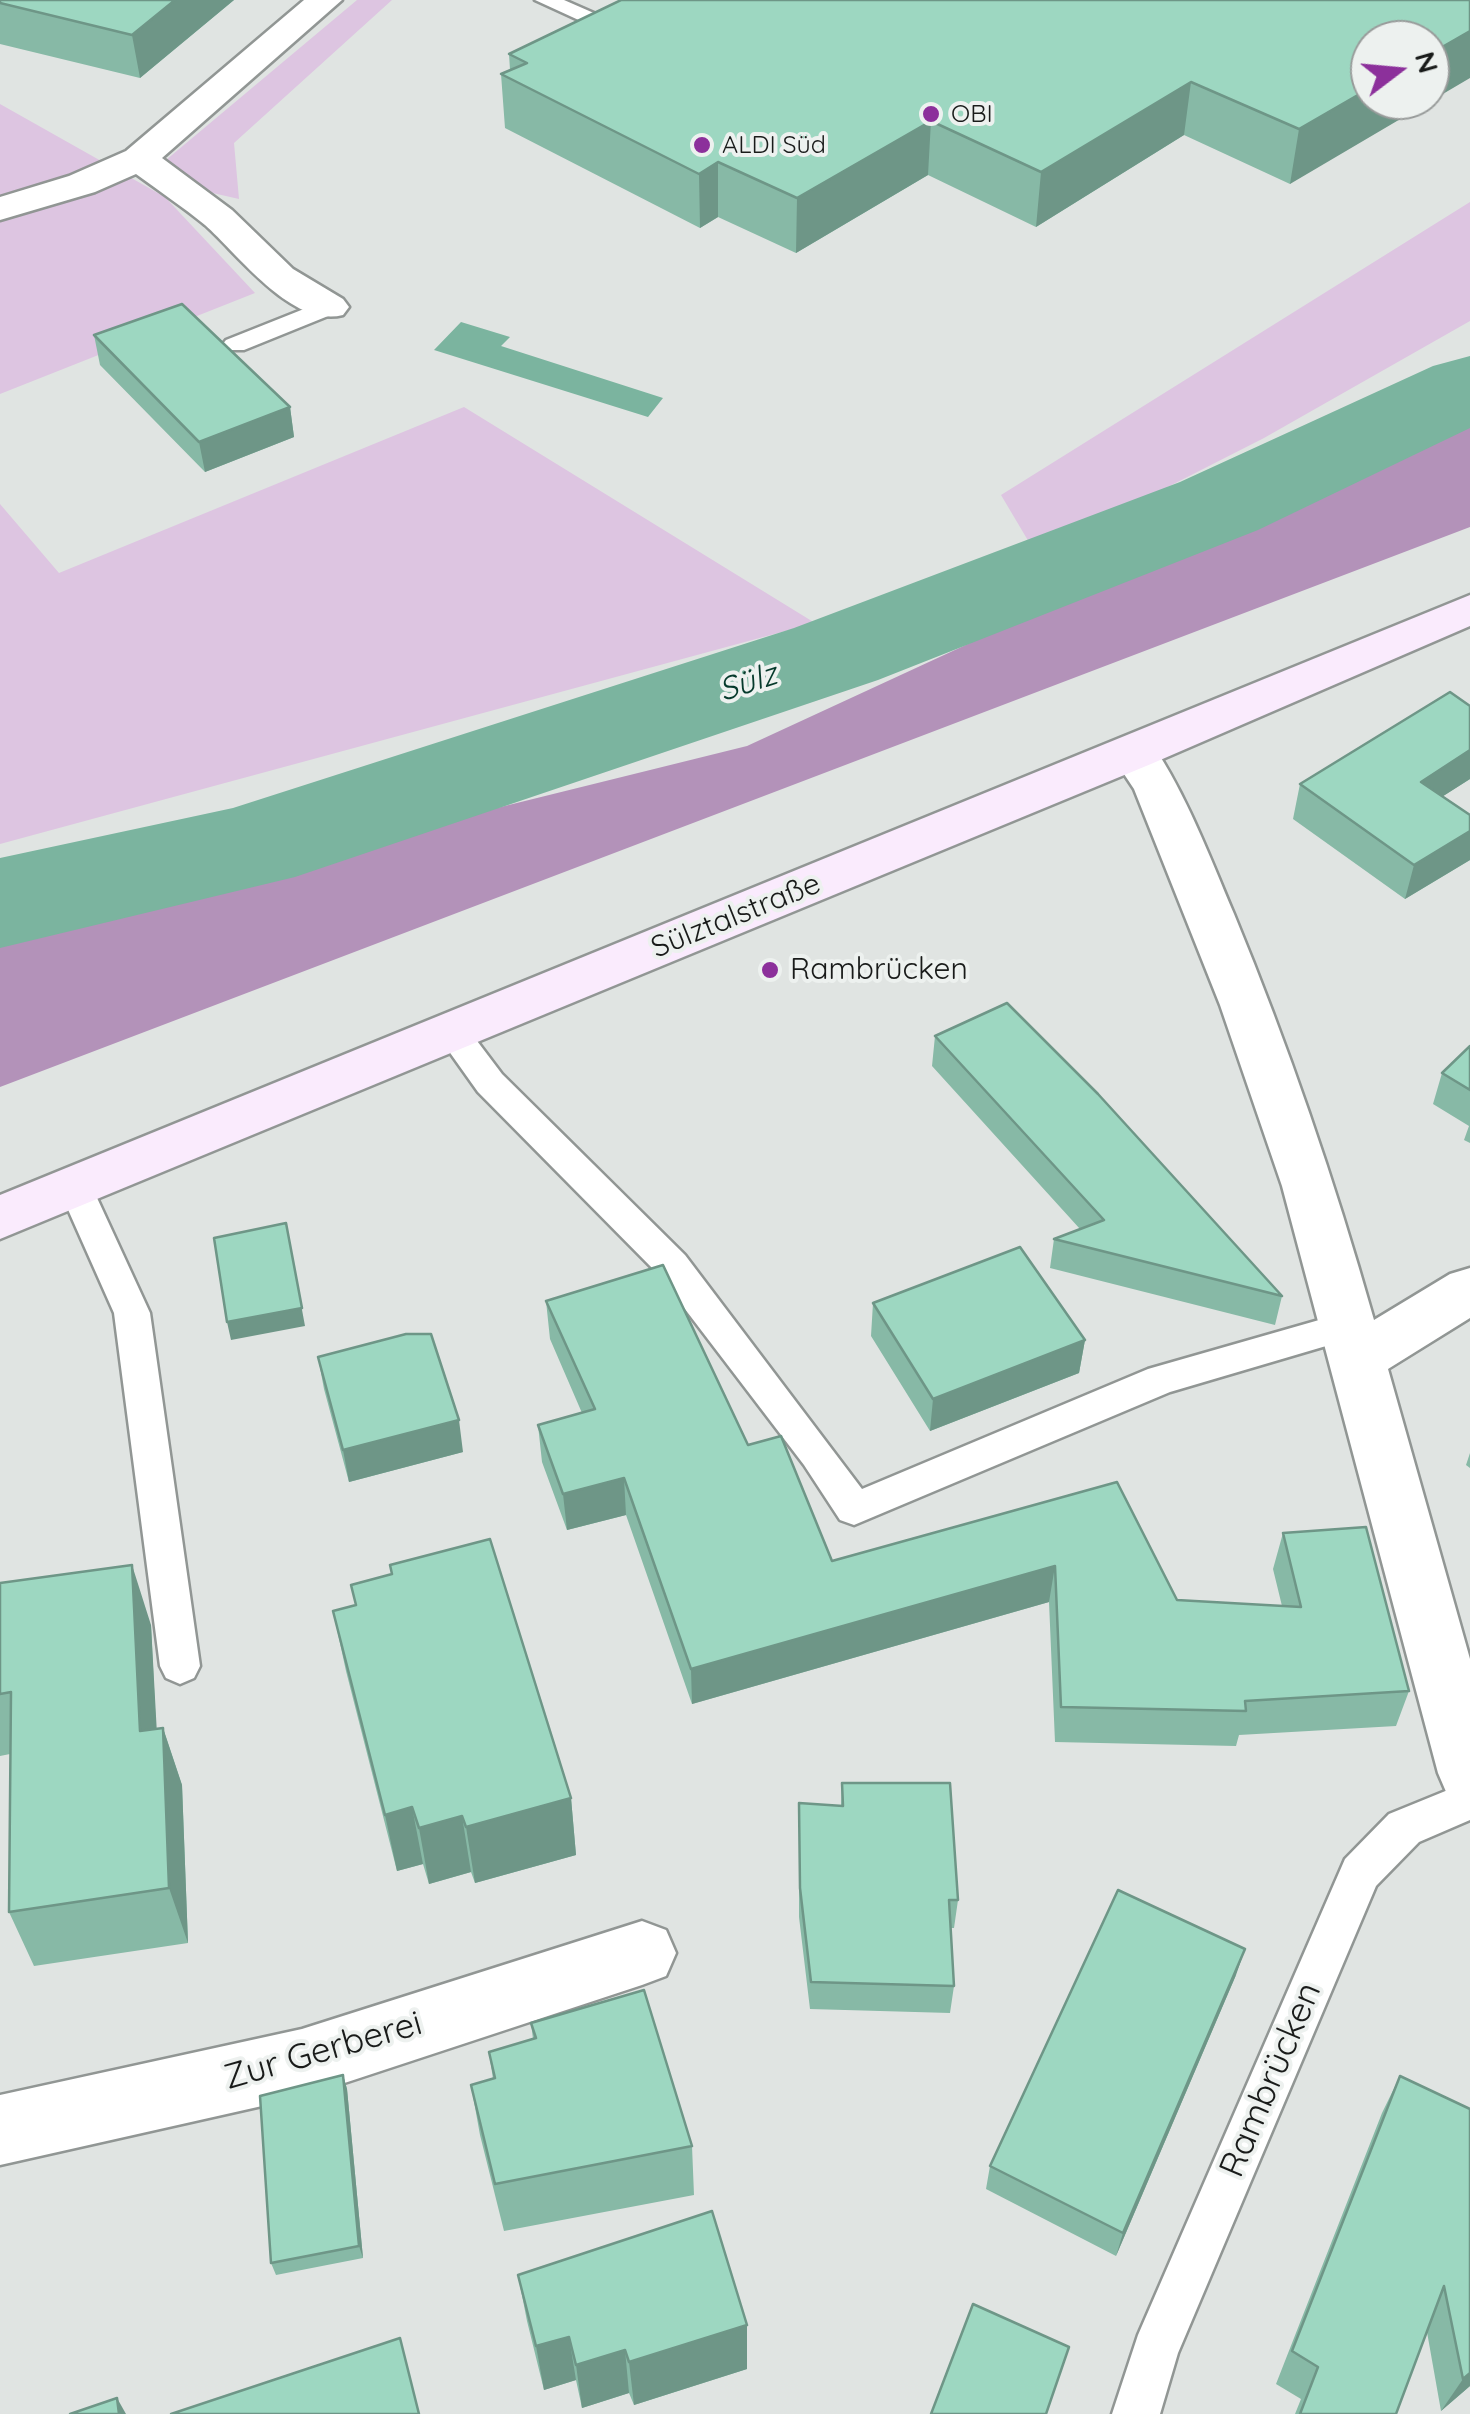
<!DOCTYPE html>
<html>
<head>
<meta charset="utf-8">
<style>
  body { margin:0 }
  #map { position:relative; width:1470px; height:2414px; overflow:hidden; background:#e0e4e2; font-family:Quicksand,sans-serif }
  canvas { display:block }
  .north { position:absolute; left:1350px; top:20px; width:100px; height:100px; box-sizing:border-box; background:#edf1ef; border:2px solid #989b9a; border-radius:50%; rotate:74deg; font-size:28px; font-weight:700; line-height:40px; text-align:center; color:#191b1a }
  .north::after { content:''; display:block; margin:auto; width:35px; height:45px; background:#8c309b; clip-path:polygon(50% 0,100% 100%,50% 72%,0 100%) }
</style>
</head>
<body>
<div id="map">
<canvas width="1470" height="2414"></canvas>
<div class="north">N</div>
</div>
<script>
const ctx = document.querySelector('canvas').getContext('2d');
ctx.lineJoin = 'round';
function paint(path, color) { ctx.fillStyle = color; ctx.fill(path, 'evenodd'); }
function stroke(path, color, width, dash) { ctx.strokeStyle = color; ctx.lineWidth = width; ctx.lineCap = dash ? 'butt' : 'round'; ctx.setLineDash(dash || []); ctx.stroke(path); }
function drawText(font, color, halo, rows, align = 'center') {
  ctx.font = font + ' Quicksand,sans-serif'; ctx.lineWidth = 8; ctx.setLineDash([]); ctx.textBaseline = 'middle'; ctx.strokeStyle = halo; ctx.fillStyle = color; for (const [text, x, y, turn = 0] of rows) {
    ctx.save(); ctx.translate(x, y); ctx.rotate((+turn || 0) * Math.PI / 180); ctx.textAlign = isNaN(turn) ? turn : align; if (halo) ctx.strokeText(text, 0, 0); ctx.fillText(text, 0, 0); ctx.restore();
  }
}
paint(new Path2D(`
  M 357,0 L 392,0 L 234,143 L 239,199 L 182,186 L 166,160 Z
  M 0,104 L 165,197 L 255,293 L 0,394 Z
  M 1470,202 L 1470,321 L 1264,438 L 1036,554 L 1001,495 Z
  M 464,407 L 815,623 L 0,844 L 0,504 L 59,573 Z`), '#ddc5e1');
paint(new Path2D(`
  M 1470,404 L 1470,527 L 0,1087 L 0,931 L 747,746 L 1297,492 Z`), '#b392b9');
paint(new Path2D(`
  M 461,322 L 510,337 L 501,346 L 663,398 L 648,417 L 434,350 Z`), '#7bb49f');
paint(new Path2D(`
  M 1470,356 L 1470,428 L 1258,530 L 878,680 L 295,877 L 0,948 L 0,858 L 233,808 L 794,628 L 1180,482 L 1433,366 Z`), '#7bb49f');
const lane = new Path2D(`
  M 535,0 L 564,0 L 619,24 L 664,0 L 692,0 L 620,39 Z
  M 329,299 L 338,302 L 342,307 L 338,312 L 244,350 L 226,350 L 222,345 L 226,340 Z
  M 453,1021 L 465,1025 L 502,1074 L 685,1255 L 862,1489 L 1148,1369 L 1347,1312 L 1360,1316 L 1365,1326 L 1360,1336 L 1170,1392 L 854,1525 L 840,1520 L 804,1465 L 659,1275 L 478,1092 L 436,1033 L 441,1025 Z
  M 75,1174 L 87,1178 L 92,1187 L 150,1313 L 200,1666 L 194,1678 L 180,1684 L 166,1678 L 160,1666 L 114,1313 L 58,1187 L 63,1178 Z
  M 1470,1781 L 1470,1820 L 1419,1842 L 1376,1886 L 1178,2353 L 1160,2414 L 1112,2414 L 1138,2335 L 1345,1859 L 1389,1814 Z`);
const street = new Path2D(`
  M 304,0 L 342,0 L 162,158 L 232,210 L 293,269 L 343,299 L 349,307 L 343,315 C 292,328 239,255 205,225 C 183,207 159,191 136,174 L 95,192 L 0,220 L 0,197 L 69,176 L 126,151 Z
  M 1134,737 L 1151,742 C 1187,796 1209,855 1234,914 C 1289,1047 1335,1182 1374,1320 L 1450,1274 L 1470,1268 L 1470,1318 L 1388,1369 L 1470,1659 L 1470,1802 L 1447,1794 L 1438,1773 L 1282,1186 L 1220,1005 L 1134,789 L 1110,753 L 1117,742 Z
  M 642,1921 L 666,1930 L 676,1953 L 666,1976 L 642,1985 L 302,2097 L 0,2165 L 0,2095 L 302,2029 Z`);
const secondary = new Path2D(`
  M 1470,595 L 1470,626 L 1151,764 L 0,1239 L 0,1195 Z`);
stroke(lane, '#919694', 5);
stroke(street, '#919694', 5);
stroke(secondary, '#919694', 5);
paint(lane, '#fff');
paint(street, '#fff');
paint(secondary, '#faebfd');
paint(new Path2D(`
  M 0,0 L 234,0 L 140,78 L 0,44 Z
  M 1470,0 L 1290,184 L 1184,135 L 1036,227 L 928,175 L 796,253 L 718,217 L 700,228 L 505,128 L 501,74 L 510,70 L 509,54 Z
  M 94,335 L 290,407 L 294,437 L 205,472 L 100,365 Z
  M 1470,706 L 1470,779 L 1443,796 L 1470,815 L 1470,860 L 1405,899 L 1293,819 L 1300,784 Z
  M 935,1036 L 1282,1296 L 1275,1325 L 1050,1268 L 1054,1239 L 1080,1229 L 932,1066 Z
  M 1470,1046 L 1470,1143 L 1464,1140 L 1469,1126 L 1433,1104 L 1442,1073 Z
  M 546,1301 L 748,1445 L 832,1561 L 1117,1482 L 1177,1600 L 1282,1606 L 1273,1569 L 1283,1533 L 1409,1691 L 1396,1726 L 1239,1735 L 1236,1746 L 1055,1742 L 1049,1602 L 692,1704 L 626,1515 L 567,1530 L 542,1462 L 538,1425 L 582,1413 L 550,1339 Z
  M 873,1303 L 1085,1340 L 1079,1373 L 930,1431 L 871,1336 Z
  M 318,1357 L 463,1452 L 349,1482 L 324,1389 Z
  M 1470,1453 L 1470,1468 L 1466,1465 Z
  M 0,1583 L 151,1625 L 156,1728 L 163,1728 L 182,1785 L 188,1943 L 34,1966 L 9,1912 L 10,1754 L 0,1756 Z
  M 356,1605 L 571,1798 L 576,1855 L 475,1883 L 471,1872 L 429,1884 L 423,1864 L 397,1871 L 346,1671 L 333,1611 Z
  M 842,1783 L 958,1900 L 954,1928 L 951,1928 L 954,1986 L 950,2013 L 810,2009 L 799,1917 L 799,1803 L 841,1806 Z
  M 1236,1975 L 1116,2256 L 986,2189 L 990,2166 Z
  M 531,2023 L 692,2146 L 694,2195 L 504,2231 L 480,2135 L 471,2085 L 493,2079 L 489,2052 L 533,2039 Z
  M 343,2075 L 347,2089 L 363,2258 L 276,2275 L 271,2263 Z
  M 1400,2076 L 1470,2109 L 1470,2386 L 1441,2411 L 1427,2332 L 1396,2414 L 1295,2414 L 1301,2399 L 1276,2384 L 1382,2113 Z
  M 518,2275 L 747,2369 L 634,2405 L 629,2393 L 582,2408 L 576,2380 L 544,2390 L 527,2321 Z`), '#87b9a6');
paint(new Path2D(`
  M 175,0 L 234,0 L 140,78 L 132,35 Z
  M 1470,31 L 1470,78 L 1290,184 L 1299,129 L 1370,88 L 1370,100 L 1430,100 L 1430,54 Z
  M 1191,82 L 1184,135 L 1036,227 L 1041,172 Z
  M 931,121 L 928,175 L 796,253 L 797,198 Z
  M 718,162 L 718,217 L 700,228 L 699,174 Z
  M 290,407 L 294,437 L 205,472 L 199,442 Z
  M 1470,750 L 1470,779 L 1412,816 L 1421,782 Z
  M 1470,831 L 1470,860 L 1405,899 L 1414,865 Z
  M 286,1223 L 305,1326 L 231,1340 L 227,1322 Z
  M 1085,1340 L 1079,1373 L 930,1431 L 933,1399 Z
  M 459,1420 L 463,1452 L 349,1482 L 343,1450 Z
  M 624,1478 L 626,1515 L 567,1530 L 563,1494 Z
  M 132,1565 L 151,1625 L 160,1789 L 140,1731 Z
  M 1055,1566 L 1049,1602 L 692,1704 L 691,1669 Z
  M 163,1728 L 182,1785 L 188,1943 L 169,1888 Z
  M 571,1798 L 576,1855 L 475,1883 L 466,1827 Z
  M 412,1807 L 423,1864 L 397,1871 L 385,1815 Z
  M 462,1816 L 471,1872 L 429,1884 L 419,1828 Z
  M 1245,1949 L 1236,1975 L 1116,2256 L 1123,2233 Z
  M 343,2075 L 347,2089 L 363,2258 L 359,2246 Z
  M 747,2325 L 747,2369 L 634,2405 L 629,2362 Z
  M 569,2337 L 576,2380 L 544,2390 L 536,2346 Z
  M 625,2350 L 629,2393 L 582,2408 L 576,2365 Z
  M 1470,2373 L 1470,2386 L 1441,2411 L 1463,2379 Z
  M 117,2398 L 126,2414 L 119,2414 Z`), '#6e9687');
const building = new Path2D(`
  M 0,0 L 175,0 L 132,35 L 0,3 Z
  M 621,0 L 1470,0 L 1470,31 L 1430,54 L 1430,40 L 1370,40 L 1370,88 L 1299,129 L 1191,82 L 1041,172 L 931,121 L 797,198 L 718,162 L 699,174 L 501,74 L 527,63 L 509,54 Z
  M 182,304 L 290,407 L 199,442 L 94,335 Z
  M 1450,692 L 1470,706 L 1470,750 L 1421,782 L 1470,815 L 1470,831 L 1414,865 L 1300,784 Z
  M 1007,1003 L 1098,1094 L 1282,1296 L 1054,1239 L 1104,1220 L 935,1036 Z
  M 1470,1046 L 1470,1090 L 1442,1073 Z
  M 286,1223 L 302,1308 L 227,1322 L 214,1238 Z
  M 1020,1247 L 1085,1340 L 933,1399 L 873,1303 Z
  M 663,1265 L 748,1445 L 781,1436 L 832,1561 L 1117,1482 L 1177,1600 L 1301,1607 L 1283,1533 L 1366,1527 L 1409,1691 L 1245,1701 L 1246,1711 L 1061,1707 L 1055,1566 L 691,1669 L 624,1478 L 563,1494 L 538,1425 L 595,1409 L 546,1301 Z
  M 406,1334 L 431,1334 L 459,1420 L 343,1450 L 318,1357 Z
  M 490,1539 L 571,1798 L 466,1827 L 462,1816 L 419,1828 L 412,1807 L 385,1815 L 333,1611 L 356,1605 L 351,1585 L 392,1574 L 390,1565 Z
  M 132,1565 L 140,1731 L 163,1728 L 169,1888 L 9,1912 L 11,1692 L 0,1694 L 0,1583 Z
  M 842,1783 L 950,1783 L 958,1900 L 949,1900 L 954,1986 L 811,1982 L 800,1888 L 799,1803 L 843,1806 Z
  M 1118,1890 L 1245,1949 L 1123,2233 L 990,2166 Z
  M 644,1990 L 692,2146 L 495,2184 L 471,2085 L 495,2078 L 489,2052 L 536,2038 L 531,2023 Z
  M 343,2075 L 359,2246 L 271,2263 L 260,2096 Z
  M 1400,2076 L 1470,2109 L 1470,2373 L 1463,2379 L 1444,2286 L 1396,2414 L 1300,2414 L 1318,2367 L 1292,2351 Z
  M 712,2211 L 747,2325 L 629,2362 L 625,2350 L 576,2365 L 569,2337 L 536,2346 L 518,2275 Z
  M 973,2304 L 1069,2347 L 1046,2414 L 931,2414 Z
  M 400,2338 L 419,2414 L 171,2414 Z
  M 117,2398 L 119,2414 L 70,2414 Z`);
paint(building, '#9dd7c1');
stroke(building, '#6e9687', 2.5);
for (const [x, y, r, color] of [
  [931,114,10,"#8c309b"],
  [702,145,10,"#8c309b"],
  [770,970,10,"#8c309b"]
]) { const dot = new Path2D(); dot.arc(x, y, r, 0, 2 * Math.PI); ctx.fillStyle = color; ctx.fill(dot); stroke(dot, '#edf1ef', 4); }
drawText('25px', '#191b1a', '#edf1ef', [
  ["OBI",951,114],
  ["ALDI Süd",722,145]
], 'left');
drawText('30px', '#191b1a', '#edf1ef', [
  ["Sülztalstraße",736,916,-22]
]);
drawText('30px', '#191b1a', '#edf1ef', [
  ["Rambrücken",790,970]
], 'left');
drawText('italic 32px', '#063a2c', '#edf1ef', [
  ["Sülz",748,683,-18]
]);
drawText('35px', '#191b1a', '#edf1ef', [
  ["Zur Gerberei",323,2051,-16],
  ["Rambrücken",1271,2080,-67]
]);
</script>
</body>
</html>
